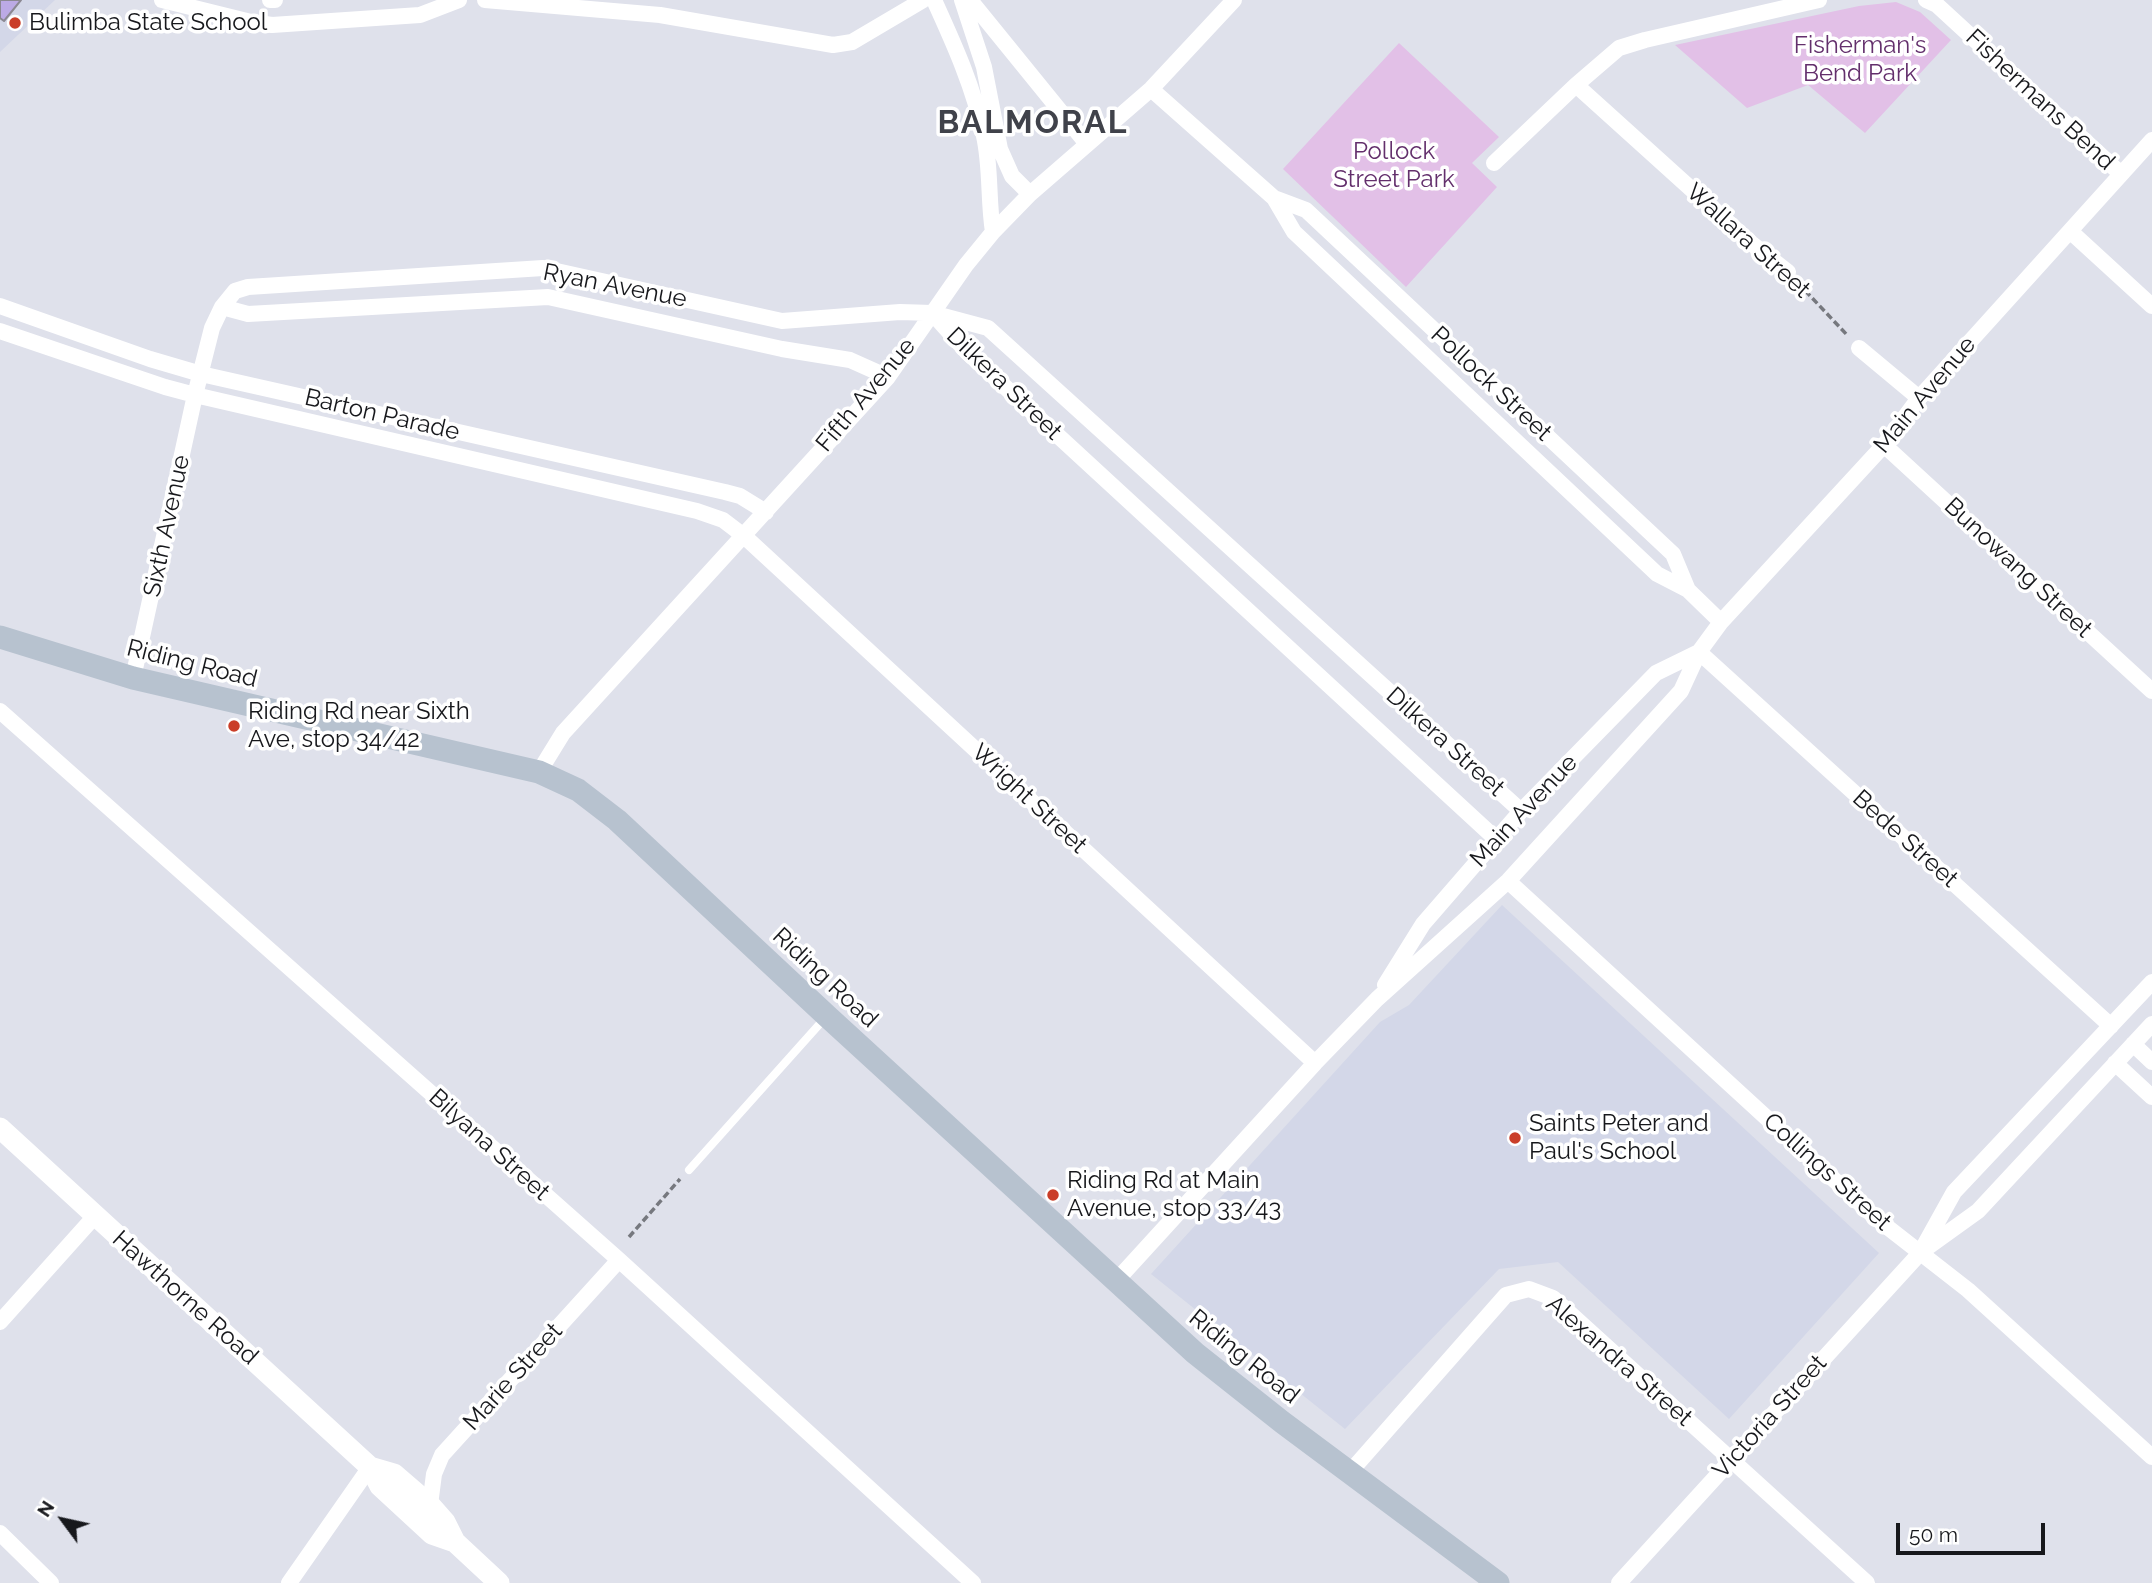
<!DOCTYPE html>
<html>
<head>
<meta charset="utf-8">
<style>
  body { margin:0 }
  #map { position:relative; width:2152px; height:1583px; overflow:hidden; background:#dfe1eb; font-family:Raleway,sans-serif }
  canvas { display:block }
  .north { position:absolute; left:28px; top:1485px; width:70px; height:70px; -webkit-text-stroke:5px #fff; paint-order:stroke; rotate:303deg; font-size:19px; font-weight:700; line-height:28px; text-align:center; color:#17181c }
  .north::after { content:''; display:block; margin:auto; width:24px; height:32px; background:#17181c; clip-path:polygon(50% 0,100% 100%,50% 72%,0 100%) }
  .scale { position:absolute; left:1896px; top:1523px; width:149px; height:32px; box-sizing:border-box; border:4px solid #17181c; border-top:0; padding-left:9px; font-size:21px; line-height:24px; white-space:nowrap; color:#17181c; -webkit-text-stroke:5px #fff; paint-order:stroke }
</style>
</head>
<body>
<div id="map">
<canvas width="2152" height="1583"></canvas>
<div class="north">N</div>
<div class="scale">50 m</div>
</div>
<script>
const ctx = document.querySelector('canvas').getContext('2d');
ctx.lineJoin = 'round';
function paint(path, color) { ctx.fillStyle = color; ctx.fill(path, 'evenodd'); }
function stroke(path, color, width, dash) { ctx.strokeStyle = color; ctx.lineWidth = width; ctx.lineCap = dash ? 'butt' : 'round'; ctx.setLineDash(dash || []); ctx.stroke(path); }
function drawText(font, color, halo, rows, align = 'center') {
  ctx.font = font + ' Raleway,sans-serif'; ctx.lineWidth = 7; ctx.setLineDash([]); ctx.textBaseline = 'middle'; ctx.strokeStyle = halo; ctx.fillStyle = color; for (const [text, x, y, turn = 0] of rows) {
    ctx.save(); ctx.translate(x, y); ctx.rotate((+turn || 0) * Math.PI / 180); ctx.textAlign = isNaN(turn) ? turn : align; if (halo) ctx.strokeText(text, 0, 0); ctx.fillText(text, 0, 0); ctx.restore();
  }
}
paint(new Path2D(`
  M 0,0 L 55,0 L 0,52 Z
  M 1502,905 L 1879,1253 L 1729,1419 L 1558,1262 L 1499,1269 L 1345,1429 L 1151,1274 L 1380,1022 L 1409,1005 Z`), '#d3d7e8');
paint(new Path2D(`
  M 1896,2 L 1920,12 L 1951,40 L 1865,133 L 1808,85 L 1747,108 L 1675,45 L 1859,6 Z
  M 1399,43 L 1499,137 L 1472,163 L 1497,187 L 1406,287 L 1283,169 Z`), '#e2c0e7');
const building = new Path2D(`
  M 0,0 L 21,0 L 4,21 L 0,18 Z`);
paint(building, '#bcaae5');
stroke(building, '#8b8892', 2);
stroke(new Path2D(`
  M 1798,283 L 1848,336
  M 629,1237 L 680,1179`), '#76787e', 3.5, [7, 3.5]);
stroke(new Path2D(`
  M 689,1170 L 825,1018`), '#fff', 8);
stroke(new Path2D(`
  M 162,0 L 251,22 L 272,25 L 420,15 L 459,0
  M 270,0 L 275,0
  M 485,0 L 660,15 L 833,45 L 852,42 L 923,0
  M 934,0 C 954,44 974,88 984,136 C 991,167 988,201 993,232
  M 962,0 L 984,67 L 1000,149 L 1012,176 L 1030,194
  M 970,0 L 1087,144
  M 1926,0 L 1937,5 L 2121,174
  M 1576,85 L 1751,243 L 1788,272
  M 1151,89 L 1274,198 L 1294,232 L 1657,574 L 1688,590 L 1721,622
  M 1494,163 L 1576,85 L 1619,48 L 1645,40 L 1819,0
  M 1274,198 L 1306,210 L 1673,554 L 1688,590
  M 2070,231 L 2152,306
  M 0,306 L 150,359 L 201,374 L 725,492 L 740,496 L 766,512
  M 222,307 L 248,314 L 548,297 L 782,349 L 850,360 L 888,377
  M 932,313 L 966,351 L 1496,839
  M 0,331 L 165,387 L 195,395 L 697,511 L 723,520 L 744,536 L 1315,1063
  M 1859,348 L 1919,398
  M 1884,445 L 2152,691
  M 1699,652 L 2111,1026
  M 133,678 L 195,395 L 212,328 L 222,307 L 235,291 L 248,287 L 543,268 L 782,321 L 900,312 L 932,313 L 988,328 L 1521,811
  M 0,711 L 619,1260 L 973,1583
  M 539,772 L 563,733 L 888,377 L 966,265 L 993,232 L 1030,194 L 1151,89 L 1234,0
  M 1508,881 L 1877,1219 L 1968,1290 L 2152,1457
  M 1385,985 L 1423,924 L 1521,811 L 1656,673 L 1699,652
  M 2133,1044 L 2152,1062
  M 2115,1063 L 2152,1097
  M 1924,1246 L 1954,1192 L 2152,982
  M 1116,1281 L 1315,1063 L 1377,999 L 1508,881 L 1681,691 L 1699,652 L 1721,622 L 1884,445 L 1919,398 L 2152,140
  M 0,1322 L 95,1216
  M 1350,1472 L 1506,1295 L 1529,1289 L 1553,1298 L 1867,1583
  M 430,1505 L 434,1474 L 442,1455 L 619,1260
  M 0,1533 L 51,1583
  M 289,1583 L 370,1467
  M 1619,1583 L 1921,1252 L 1978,1211 L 2152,1024`), '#fff', 16);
stroke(new Path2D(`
  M 0,1128 L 370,1467 L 380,1486 L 432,1534 L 455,1542
  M 370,1467 L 394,1474 L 430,1505 L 445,1522 L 455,1542 L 499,1583`), '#fff', 21);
stroke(new Path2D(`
  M 0,637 L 133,678 L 539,772 L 578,790 L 617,820 L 827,1016 L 1195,1353 L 1282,1422 L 1498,1583`), '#b7c2cf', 23);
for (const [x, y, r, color] of [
  [15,23,7,"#ca3e29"],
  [234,726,7,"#ca3e29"],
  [1515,1138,7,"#ca3e29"],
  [1053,1195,7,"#ca3e29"]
]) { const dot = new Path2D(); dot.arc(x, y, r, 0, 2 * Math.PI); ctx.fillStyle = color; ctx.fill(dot); stroke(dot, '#fff', 2.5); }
drawText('24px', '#17181c', '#fff', [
  ["Bulimba State School",29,23],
  ["Riding Rd near Sixth",248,712],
  ["Ave, stop 34/42",248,740],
  ["Saints Peter and",1529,1124],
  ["Paul's School",1529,1152],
  ["Riding Rd at Main",1067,1181],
  ["Avenue, stop 33/43",1067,1209]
], 'left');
drawText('24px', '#632f6c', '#fff', [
  ["Fisherman's",1860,46],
  ["Bend Park",1860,74],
  ["Pollock",1394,152],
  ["Street Park",1394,180]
]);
drawText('24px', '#17181c', '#fff', [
  ["Fishermans Bend",2040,100,43],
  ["Wallara Street",1748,241,42],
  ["Ryan Avenue",615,286,11],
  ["Dilkera Street",1004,384,44],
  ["Pollock Street",1491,384,43],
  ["Fifth Avenue",866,395,-50],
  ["Main Avenue",1925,395,-50],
  ["Barton Parade",382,415,13],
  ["Sixth Avenue",167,526,-78],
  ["Bunowang Street",2018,568,43],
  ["Riding Road",192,664,14],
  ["Dilkera Street",1445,742,42],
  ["Wright Street",1029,799,43],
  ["Main Avenue",1524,811,-47],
  ["Bede Street",1905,839,42],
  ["Riding Road",825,978,43],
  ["Bilyana Street",489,1145,42],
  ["Collings Street",1827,1172,42],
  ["Hawthorne Road",185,1298,42],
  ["Riding Road",1244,1357,39],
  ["Alexandra Street",1619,1361,41],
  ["Marie Street",513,1377,-48],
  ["Victoria Street",1770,1417,-48]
]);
ctx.letterSpacing = '2px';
drawText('bold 32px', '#40424a', '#fff', [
  ["BALMORAL",1033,123]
]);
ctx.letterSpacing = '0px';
</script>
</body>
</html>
